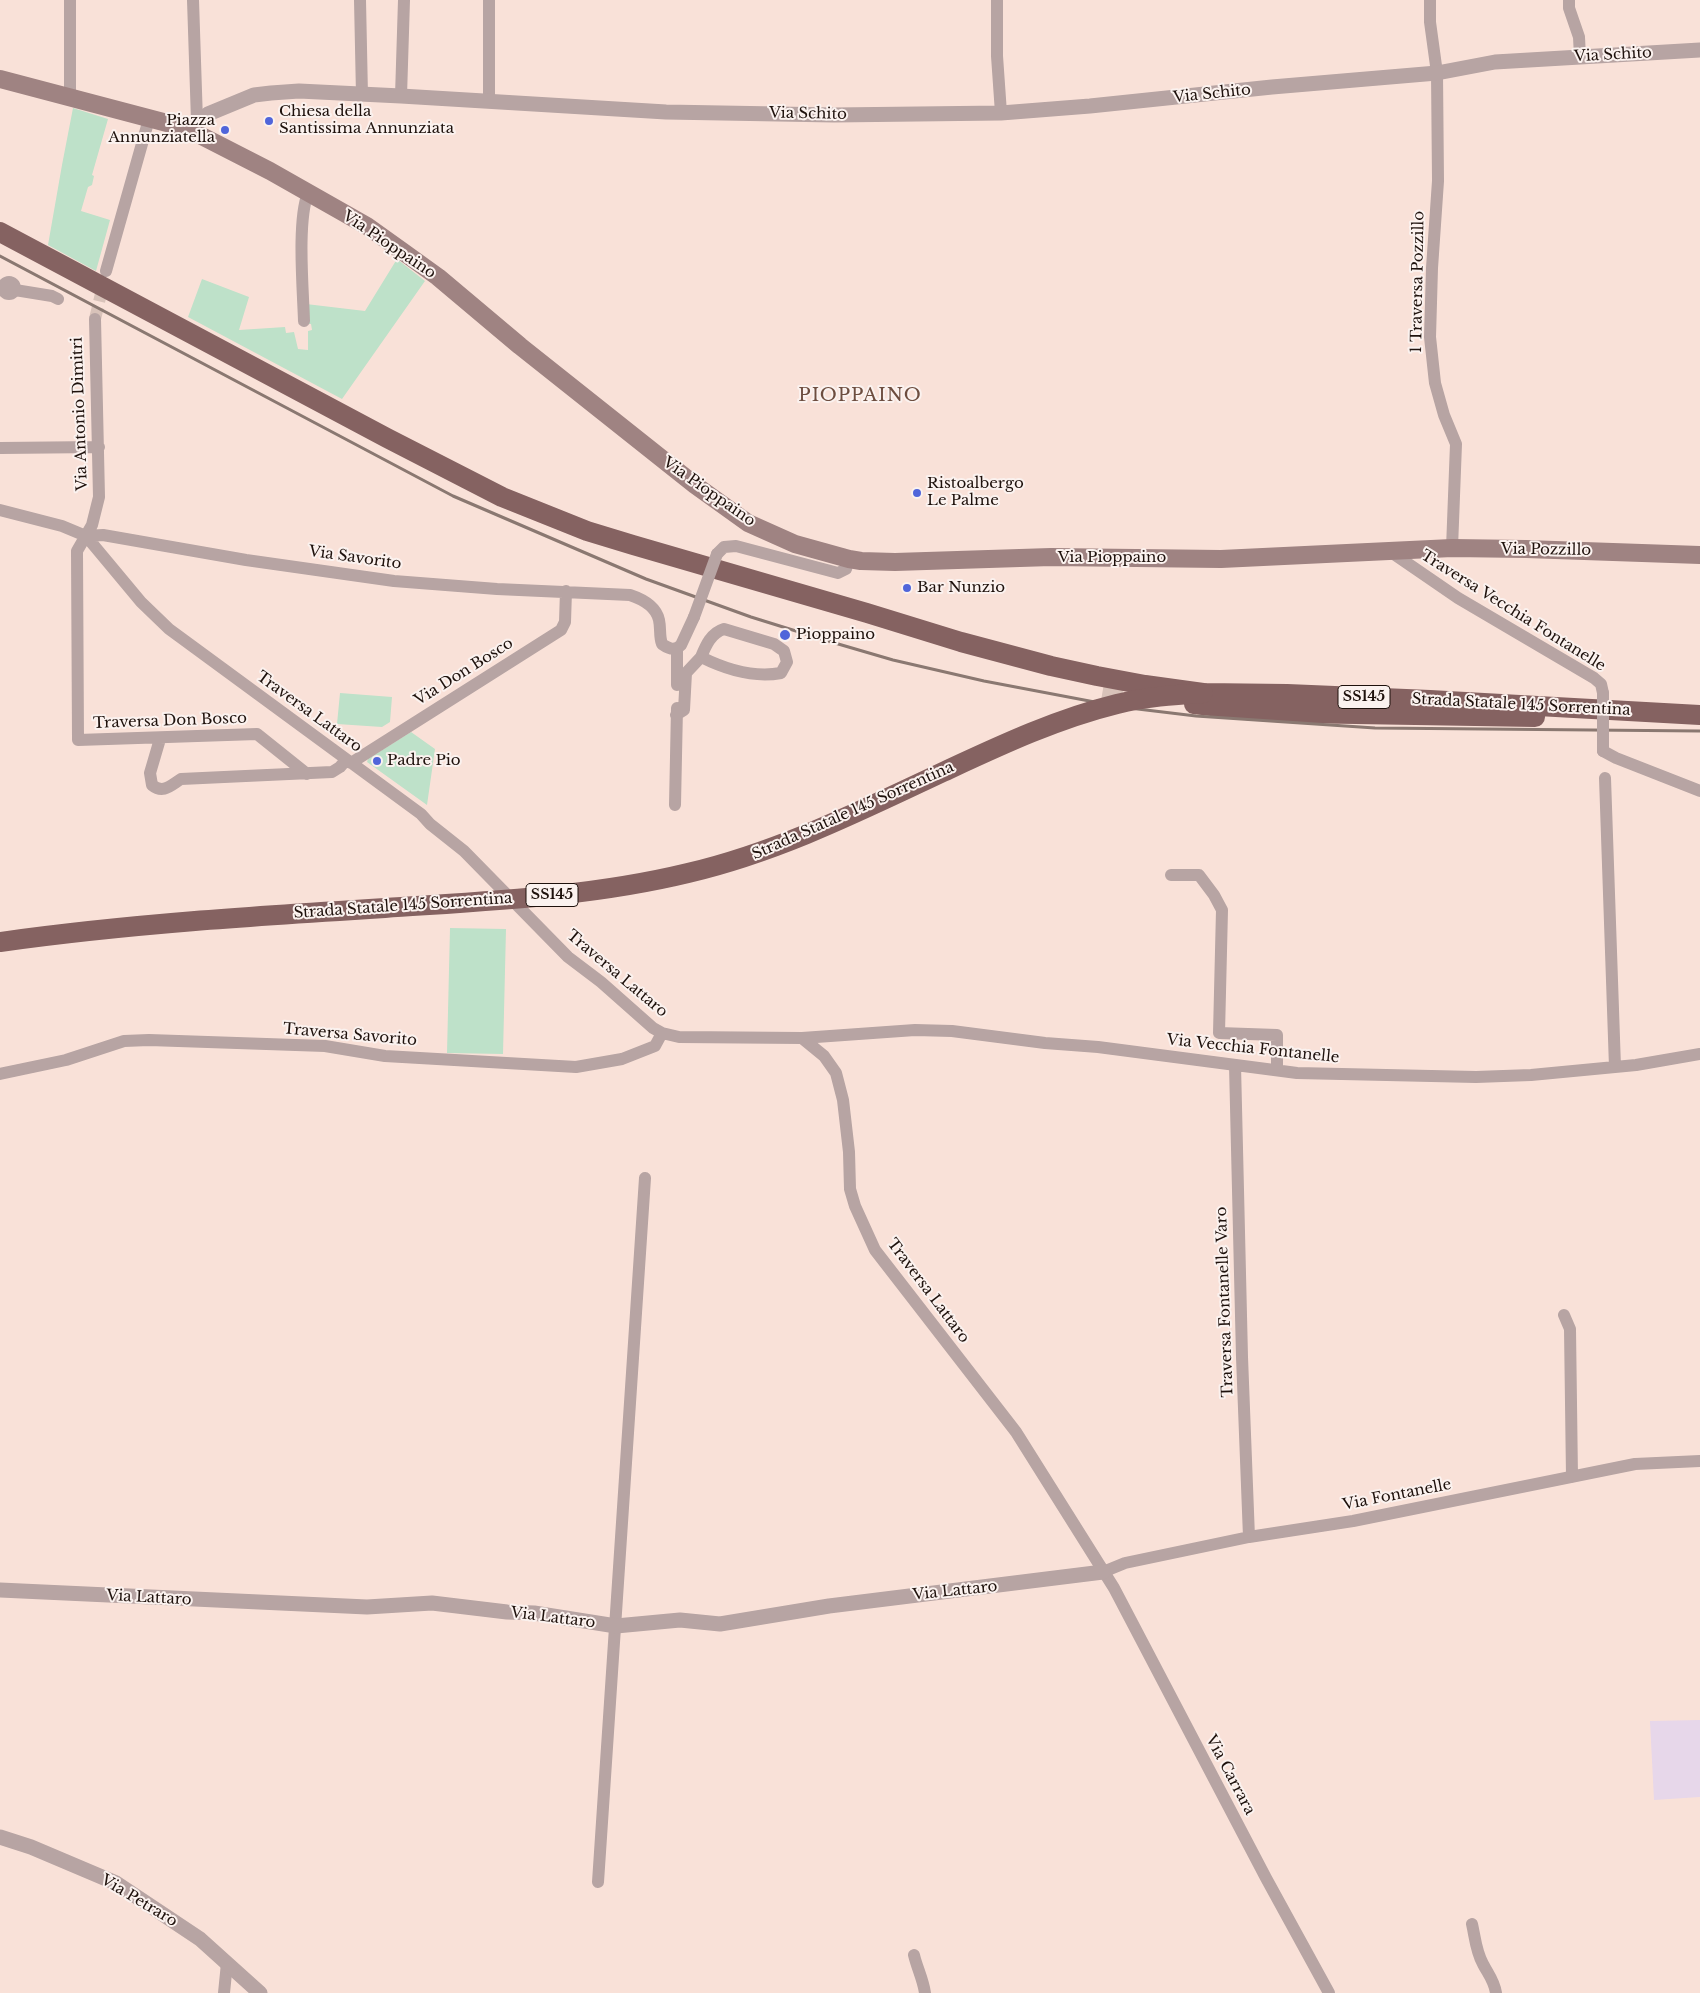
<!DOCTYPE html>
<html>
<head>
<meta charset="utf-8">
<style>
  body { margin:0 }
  canvas { display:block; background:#f9e1d8 }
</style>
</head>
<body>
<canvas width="1700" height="1993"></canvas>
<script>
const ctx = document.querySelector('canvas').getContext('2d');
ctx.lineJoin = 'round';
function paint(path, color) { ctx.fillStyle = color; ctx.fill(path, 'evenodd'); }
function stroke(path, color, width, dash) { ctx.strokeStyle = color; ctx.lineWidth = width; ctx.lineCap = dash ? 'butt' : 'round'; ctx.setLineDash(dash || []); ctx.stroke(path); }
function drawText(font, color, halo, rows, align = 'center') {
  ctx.font = font + ' "Libre Baskerville",serif'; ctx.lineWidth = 4; ctx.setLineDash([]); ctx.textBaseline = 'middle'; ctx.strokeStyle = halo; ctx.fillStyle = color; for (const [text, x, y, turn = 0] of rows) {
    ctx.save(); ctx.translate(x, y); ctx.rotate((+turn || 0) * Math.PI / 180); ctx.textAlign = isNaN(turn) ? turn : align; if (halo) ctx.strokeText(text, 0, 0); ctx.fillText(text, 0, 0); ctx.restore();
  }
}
paint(new Path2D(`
  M 1700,1720 L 1700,1797 L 1654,1800 L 1650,1721 Z`), '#e7d7ea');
paint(new Path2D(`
  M 73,108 L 108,119 L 92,175 L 94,176 L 92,185 L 88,187 L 81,211 L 110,220 L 96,271 L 48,245 L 62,165 Z
  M 397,259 L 425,281 L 342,399 L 188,317 L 202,279 L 249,297 L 239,330 L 285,327 L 286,333 L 294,332 L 298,349 L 308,350 L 308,331 L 312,330 L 311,324 L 308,324 L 306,304 L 365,311 Z
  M 340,693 L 392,697 L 390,722 L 382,727 L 337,724 Z
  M 411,732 L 435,749 L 427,805 L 367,762 L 368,759 Z
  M 450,928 L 506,929 L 503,1054 L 447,1053 Z`), '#bee1c9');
stroke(new Path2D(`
  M 95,319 L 104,281`), '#d8c2b9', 12, [12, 6]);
stroke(new Path2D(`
  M 1103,689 L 1150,697`), '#d8c2b9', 20, [20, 10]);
stroke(new Path2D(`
  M 70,0 L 70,96
  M 193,0 L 197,121
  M 360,0 L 362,95
  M 489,0 L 489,101
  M 997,0 L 997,56 L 1001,113
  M 1430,0 L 1430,22 L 1437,73 L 1438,181 L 1432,268 L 1430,337 L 1435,383 L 1444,415 L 1456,444 L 1452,548
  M 1569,0 L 1569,8 L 1579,37 L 1580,57
  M 401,96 L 404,0
  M 106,271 L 149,119
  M3 288a6 6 0 1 1 12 0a6 6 0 1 1-12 0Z
  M 15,290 L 52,296 L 58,299
  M 95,319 L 99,497 L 92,525 L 77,551 L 78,740 L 257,734 L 307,774
  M 304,321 C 303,289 297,221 308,193
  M 0,448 L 99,447
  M 0,510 L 62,526 L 86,536 L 103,535 L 246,560 L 394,581 L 497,589 L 630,595 C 642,599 656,606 659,620 C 661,629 659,636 662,644 C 669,649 675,651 681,645 L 694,617
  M 86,536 L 141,602 L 169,629 L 421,814 L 430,824 L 464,851 L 568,957 L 601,982 L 653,1028 L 662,1033 L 679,1037 L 802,1038 L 824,1056 L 836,1073 L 843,1100 L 849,1152 L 850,1189 L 855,1206 L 875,1250 L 1016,1432 L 1114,1588 L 1266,1878 L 1329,1993
  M 1391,552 L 1458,598 L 1594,678 L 1601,684 L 1603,693
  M 717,554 L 724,547 L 736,546 L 838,573 L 846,569 L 849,559
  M 677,648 L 677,685
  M 676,715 L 684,710 L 686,673 L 701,657 C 725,669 755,678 781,673 L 787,662 L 784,651 L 774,644 L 724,629 C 711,633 706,645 701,657
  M 160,739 L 150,773 L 152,785 C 163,794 170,786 181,779 L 332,772 L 340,767 L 346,760
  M 1603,751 L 1616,758 L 1700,791
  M 351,763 L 561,630 L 565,622 L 566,591
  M 1605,778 L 1615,1067
  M 675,805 L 677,708
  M 1171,875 L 1199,875 L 1214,895 L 1222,910 L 1219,1033 L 1277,1035 L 1277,1070
  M 802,1038 L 915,1030 L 952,1031 L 1045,1043 L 1098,1047 L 1297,1073 L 1476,1077 L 1531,1075 L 1636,1065 L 1700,1054
  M 1235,1065 L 1242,1357 L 1249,1537
  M 0,1074 L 66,1060 L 124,1041 L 149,1040 L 325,1046 L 385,1056 L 576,1067 L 622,1059 L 655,1046 L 662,1033
  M 1564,1315 L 1570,1329 L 1572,1477
  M 1103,1572 L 1125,1563 L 1249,1537 L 1353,1521 L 1635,1464 L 1700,1461
  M 598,1882 L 645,1178
  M 1472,1924 C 1475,1937 1476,1952 1483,1964 C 1488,1974 1494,1980 1496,1993
  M 914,1955 C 917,1968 923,1979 925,1993
  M 224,1993 L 227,1963`), '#b7a4a3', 12);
stroke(new Path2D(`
  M 186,128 L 208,114 L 254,95 L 271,93 L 299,91 L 401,96 L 666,112 L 834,115 L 1001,113 L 1090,106 L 1272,87 L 1437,73 L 1495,62 L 1700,50
  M 0,1590 L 367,1607 L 432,1603 L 507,1612 L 534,1613 L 616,1626 L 680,1620 L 720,1624 L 829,1606 L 1103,1572
  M 0,1837 L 31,1847 L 116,1883 L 200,1939 L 260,1993`), '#b7a4a3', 15);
stroke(new Path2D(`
  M 0,79 L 186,128 L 270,171 L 367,226 L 402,251 L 438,277 L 520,346 L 695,485 L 748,523 L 795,544 L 849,559 L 861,561 L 895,562 L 1051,557 L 1221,559 L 1452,548 L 1526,549 L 1700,555`), '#9f8382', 18);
stroke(new Path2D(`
  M 0,232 L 387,438 L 502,497 L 587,531 L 633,545 L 867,613 L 961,642 L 1051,666 L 1097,676 L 1145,685 L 1203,693 L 1287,694 L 1430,700 L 1700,715
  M 1194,704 L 1246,710 L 1296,713 L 1535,717`), '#856261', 20);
stroke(new Path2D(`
  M 0,256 L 453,496 L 646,579 L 751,617 L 828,641 L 893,660 L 984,681 L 1121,707 L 1196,716 L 1375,728 L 1700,731`), '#8a7871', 3);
stroke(new Path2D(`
  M 694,617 L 717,554
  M 1603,693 L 1603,751`), '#b7a4a3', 12);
stroke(new Path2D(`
  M 0,942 C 128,924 256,916 385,908 C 487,901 589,897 688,873 C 778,852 860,811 943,772 C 999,746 1056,719 1117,704 C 1145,697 1174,695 1203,693`), '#856261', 20);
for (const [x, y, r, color] of [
  [269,121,5,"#5065da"],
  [225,130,5,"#5065da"],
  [917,493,5,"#5065da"],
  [907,588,5,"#5065da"],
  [785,635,6,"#5065da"],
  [377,761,5,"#5065da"]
]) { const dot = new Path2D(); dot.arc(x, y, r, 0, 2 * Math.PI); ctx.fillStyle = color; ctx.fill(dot); stroke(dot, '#fbf2ef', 2); }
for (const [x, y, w] of [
  [1364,697,52],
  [552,895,52]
]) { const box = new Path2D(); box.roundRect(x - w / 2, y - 11.5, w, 23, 4); ctx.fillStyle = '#fbf2ef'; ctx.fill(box); stroke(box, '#1e110c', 1); }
drawText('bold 14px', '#1e110c', null, [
  ["SS145",1364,697],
  ["SS145",552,895]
]);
drawText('15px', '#1e110c', '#fbf2ef', [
  ["Via Schito",1613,55,-3],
  ["Via Schito",1212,94,-6],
  ["Via Schito",808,114,1],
  ["Via Pioppaino",389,245,34],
  ["1 Traversa Pozzillo",1418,282,-89],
  ["Via Antonio Dimitri",80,414,-92],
  ["Via Pioppaino",709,492,35],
  ["Via Pozzillo",1546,550,1],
  ["Via Savorito",355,558,8],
  ["Via Pioppaino",1112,558],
  ["Traversa Vecchia Fontanelle",1513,611,32],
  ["Via Don Bosco",464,672,-32],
  ["Strada Statale 145 Sorrentina",1521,705,3],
  ["Traversa Lattaro",309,712,36],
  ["Traversa Don Bosco",170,721,-2],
  ["Strada Statale 145 Sorrentina",853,811,-24],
  ["Strada Statale 145 Sorrentina",403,906,-4],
  ["Traversa Lattaro",617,974,40],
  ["Traversa Savorito",350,1035,5],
  ["Via Vecchia Fontanelle",1253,1049,6],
  ["Traversa Lattaro",928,1291,53],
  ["Traversa Fontanelle Varo",1225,1302,-92],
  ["Via Fontanelle",1397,1495,-11],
  ["Via Lattaro",955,1591,-6],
  ["Via Lattaro",149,1598,3],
  ["Via Lattaro",553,1618,7],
  ["Via Carrara",1230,1775,62],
  ["Via Petraro",139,1901,31]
]);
drawText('15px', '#1e110c', '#fbf2ef', [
  ["Chiesa della",279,112],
  ["Santissima Annunziata",279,129],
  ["Piazza",215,121,"right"],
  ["Annunziatella",215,138,"right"],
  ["Ristoalbergo",927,484],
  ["Le Palme",927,501],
  ["Bar Nunzio",917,588],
  ["Pioppaino",796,635],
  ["Padre Pio",387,761]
], 'left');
ctx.letterSpacing = '1px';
drawText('18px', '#6d4d3f', '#fbf2ef', [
  ["PIOPPAINO",860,396]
]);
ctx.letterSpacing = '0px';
</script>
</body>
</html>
